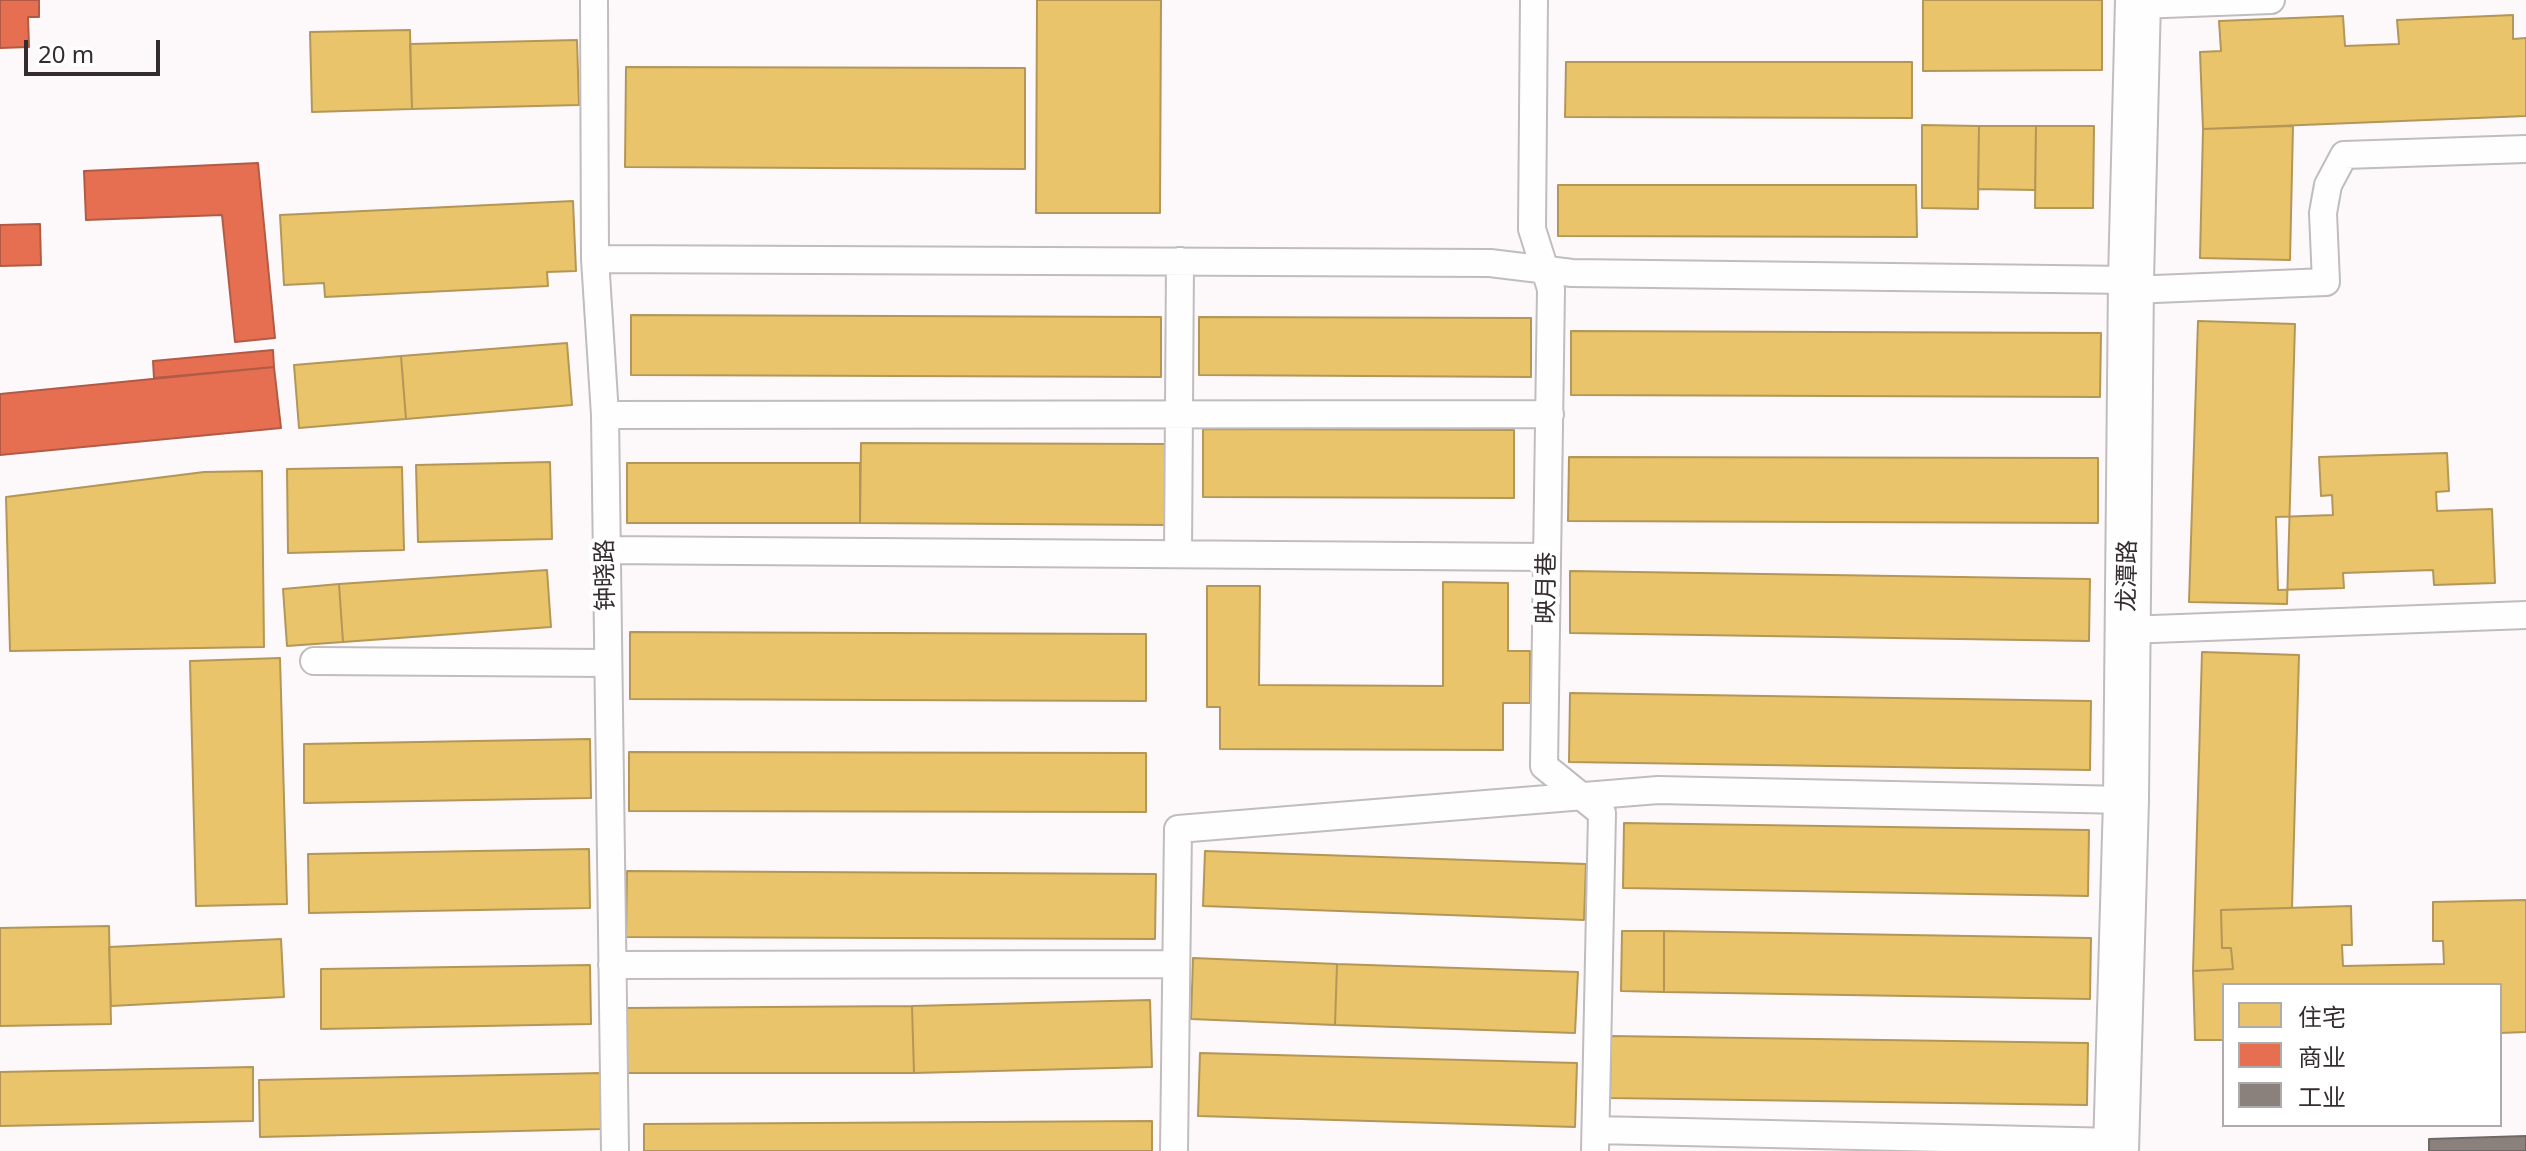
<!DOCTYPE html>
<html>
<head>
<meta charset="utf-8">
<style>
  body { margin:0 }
  #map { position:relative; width:2526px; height:1151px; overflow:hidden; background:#fdf9fb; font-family:"Noto Sans","Noto Sans SC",sans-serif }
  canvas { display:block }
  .legend { position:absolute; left:2222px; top:983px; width:280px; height:144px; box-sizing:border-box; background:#fff; border:2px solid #aeabac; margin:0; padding:10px 14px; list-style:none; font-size:24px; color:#342c2f }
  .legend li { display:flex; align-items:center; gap:16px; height:40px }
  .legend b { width:40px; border:2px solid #aeabac }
  .scale { position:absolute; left:24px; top:40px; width:136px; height:36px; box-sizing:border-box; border:4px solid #342c2f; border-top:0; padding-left:10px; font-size:24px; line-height:28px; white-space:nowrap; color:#342c2f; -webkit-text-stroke:6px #fff; paint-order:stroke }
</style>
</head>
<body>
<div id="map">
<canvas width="2526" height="1151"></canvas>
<ul class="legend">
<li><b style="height:22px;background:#e9c46a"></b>住宅</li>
<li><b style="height:22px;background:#e76f51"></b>商业</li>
<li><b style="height:22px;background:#8a817c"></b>工业</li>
</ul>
<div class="scale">20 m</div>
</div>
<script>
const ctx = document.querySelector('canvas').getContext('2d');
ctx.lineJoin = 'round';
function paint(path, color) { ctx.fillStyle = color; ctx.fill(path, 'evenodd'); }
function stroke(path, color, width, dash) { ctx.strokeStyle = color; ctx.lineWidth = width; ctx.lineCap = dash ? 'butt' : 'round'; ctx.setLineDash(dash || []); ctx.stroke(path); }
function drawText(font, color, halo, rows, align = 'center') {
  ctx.font = font + ' "Noto Sans","Noto Sans SC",sans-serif'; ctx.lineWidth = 8; ctx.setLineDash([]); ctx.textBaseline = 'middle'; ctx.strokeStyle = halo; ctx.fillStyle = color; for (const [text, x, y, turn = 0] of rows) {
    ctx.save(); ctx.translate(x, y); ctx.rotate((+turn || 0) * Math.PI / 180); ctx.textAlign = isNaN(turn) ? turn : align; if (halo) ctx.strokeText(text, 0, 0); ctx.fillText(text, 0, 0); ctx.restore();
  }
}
const homes = new Path2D(`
  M 1037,0 L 1161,0 L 1160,213 L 1036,213 Z
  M 1923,0 L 2102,0 L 2102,70 L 1923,71 Z
  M 2513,15 L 2513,39 L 2526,38 L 2526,116 L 2203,129 L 2200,52 L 2221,51 L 2219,21 L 2343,16 L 2345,46 L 2399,44 L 2397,20 Z
  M 410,30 L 412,109 L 312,112 L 310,32 Z
  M 577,40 L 579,105 L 412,109 L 410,44 Z
  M 1566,62 L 1912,62 L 1912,118 L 1565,117 Z
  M 626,67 L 1025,68 L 1025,169 L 625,167 Z
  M 1922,125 L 1979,126 L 1978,209 L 1922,208 Z
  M 1979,126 L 2036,126 L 2035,190 L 1978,189 Z
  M 2036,126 L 2094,126 L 2093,208 L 2035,208 Z
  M 2293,126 L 2290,260 L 2200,258 L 2203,129 Z
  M 1558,185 L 1916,185 L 1917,237 L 1558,236 Z
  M 573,201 L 576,271 L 547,272 L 548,286 L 325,297 L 324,283 L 284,285 L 280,215 Z
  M 631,315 L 1161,317 L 1161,377 L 631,375 Z
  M 1199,317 L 1531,318 L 1531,377 L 1199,375 Z
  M 2198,321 L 2295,324 L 2287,604 L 2189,602 Z
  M 1571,331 L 2101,333 L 2100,397 L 1571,395 Z
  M 567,343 L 572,405 L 406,419 L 401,356 Z
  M 401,356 L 406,419 L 299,428 L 294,365 Z
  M 1203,429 L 1514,430 L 1514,498 L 1203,497 Z
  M 861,443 L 1166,444 L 1166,525 L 860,523 Z
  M 2447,453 L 2449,491 L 2436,492 L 2437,511 L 2492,509 L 2495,583 L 2434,585 L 2433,570 L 2343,573 L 2344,588 L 2278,590 L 2276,517 L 2333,515 L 2332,495 L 2321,496 L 2319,457 Z
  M 1569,457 L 2098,458 L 2098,523 L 1568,521 Z
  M 550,462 L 552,539 L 418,542 L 416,465 Z
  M 627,463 L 860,463 L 860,523 L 627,523 Z
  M 402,467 L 404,550 L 288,553 L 287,469 Z
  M 262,471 L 264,647 L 10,651 L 6,497 L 204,472 Z
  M 547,570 L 551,627 L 343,642 L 339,584 Z
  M 1570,571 L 2090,579 L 2089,641 L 1570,633 Z
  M 1443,582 L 1508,583 L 1508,651 L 1530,651 L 1530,703 L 1503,703 L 1503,750 L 1220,749 L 1220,707 L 1207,707 L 1207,586 L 1260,586 L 1259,685 L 1443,686 Z
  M 339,584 L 343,642 L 287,646 L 283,589 Z
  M 630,632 L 1146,634 L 1146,701 L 630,699 Z
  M 2202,652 L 2299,655 L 2292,908 L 2221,910 L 2222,948 L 2231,948 L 2233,969 L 2193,971 Z
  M 280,658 L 287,904 L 196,906 L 190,661 Z
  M 1570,693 L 2091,701 L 2090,770 L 1569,762 Z
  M 590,739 L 591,798 L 304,803 L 304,744 Z
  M 629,752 L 1146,753 L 1146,812 L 629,811 Z
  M 1624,823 L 2089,830 L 2088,896 L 1623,888 Z
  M 589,849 L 590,908 L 309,913 L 308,854 Z
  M 1205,851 L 1586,864 L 1584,920 L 1203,906 Z
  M 627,871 L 1156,874 L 1155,939 L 626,937 Z
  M 2526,900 L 2526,1032 L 2500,1033 L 2500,985 L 2224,985 L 2224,1040 L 2195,1040 L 2193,971 L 2233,969 L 2231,948 L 2222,948 L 2221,910 L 2351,906 L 2352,945 L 2342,945 L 2343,966 L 2444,964 L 2443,941 L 2433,941 L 2433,902 Z
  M 109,926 L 111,1024 L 0,1026 L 0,928 Z
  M 1622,931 L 1664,931 L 1664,992 L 1621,991 Z
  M 1664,931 L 2091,938 L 2090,999 L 1664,992 Z
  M 281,939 L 284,997 L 111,1006 L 109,947 Z
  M 1193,958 L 1337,964 L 1335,1025 L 1191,1019 Z
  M 1337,964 L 1578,972 L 1575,1033 L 1335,1025 Z
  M 590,965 L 591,1024 L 321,1029 L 321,969 Z
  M 1150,1000 L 1152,1067 L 914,1073 L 912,1006 Z
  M 912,1006 L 914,1073 L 627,1073 L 627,1008 Z
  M 1611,1036 L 2088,1043 L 2087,1105 L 1610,1098 Z
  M 1200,1053 L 1577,1063 L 1575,1127 L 1198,1116 Z
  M 253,1067 L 253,1121 L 0,1126 L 0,1072 Z
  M 602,1073 L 603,1129 L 260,1137 L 259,1080 Z
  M 1152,1121 L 1152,1151 L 644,1151 L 644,1124 Z`);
paint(homes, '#e9c46a');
stroke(homes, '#b39658', 2);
const shops = new Path2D(`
  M 0,0 L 39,0 L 39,17 L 28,17 L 29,47 L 0,48 Z
  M 258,163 L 275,338 L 235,342 L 222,215 L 86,220 L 84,171 Z
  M 40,224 L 41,265 L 0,266 L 0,225 Z
  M 273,350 L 274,367 L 154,378 L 153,361 Z
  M 274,367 L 281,428 L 0,455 L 0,394 Z`);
paint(shops, '#e76f51');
stroke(shops, '#b15b47', 2);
const industry = new Path2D(`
  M 2526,1136 L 2526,1151 L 2429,1151 L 2429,1139 Z`);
paint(industry, '#8a817c');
stroke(industry, '#706865', 2);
const service = new Path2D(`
  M 594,0 L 595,259 L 605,415 L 615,1151
  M 1534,0 L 1532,229 L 1551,289 L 1544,766 L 1602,813 L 1595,1151
  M 2138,5 L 2271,0
  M 595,259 L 1490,263 L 1572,273 L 2131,280
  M 2131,290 L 2326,282 L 2323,213 L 2328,185 L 2344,155 L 2526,149
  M 605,415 L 1550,414
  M 605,550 L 1547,557
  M 1178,554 L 1180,261
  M 2127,630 L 2526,615
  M 314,661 L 607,663
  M 612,965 L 1176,964
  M 1596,1130 L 2117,1142
  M 1174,1151 L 1178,829 L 1658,790 L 2126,800`);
const minor = new Path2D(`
  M 2116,1151 L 2126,800 L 2131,280 L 2138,0`);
stroke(service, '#c1bcbe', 30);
stroke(minor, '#c1bcbe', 48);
stroke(service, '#fffefe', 26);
stroke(minor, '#fffefe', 44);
drawText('24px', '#342c2f', '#fff', [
  ["钟晓路",606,575,-91],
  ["龙潭路",2128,576,-89],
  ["映月巷",1547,588,-89]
]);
</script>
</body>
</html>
